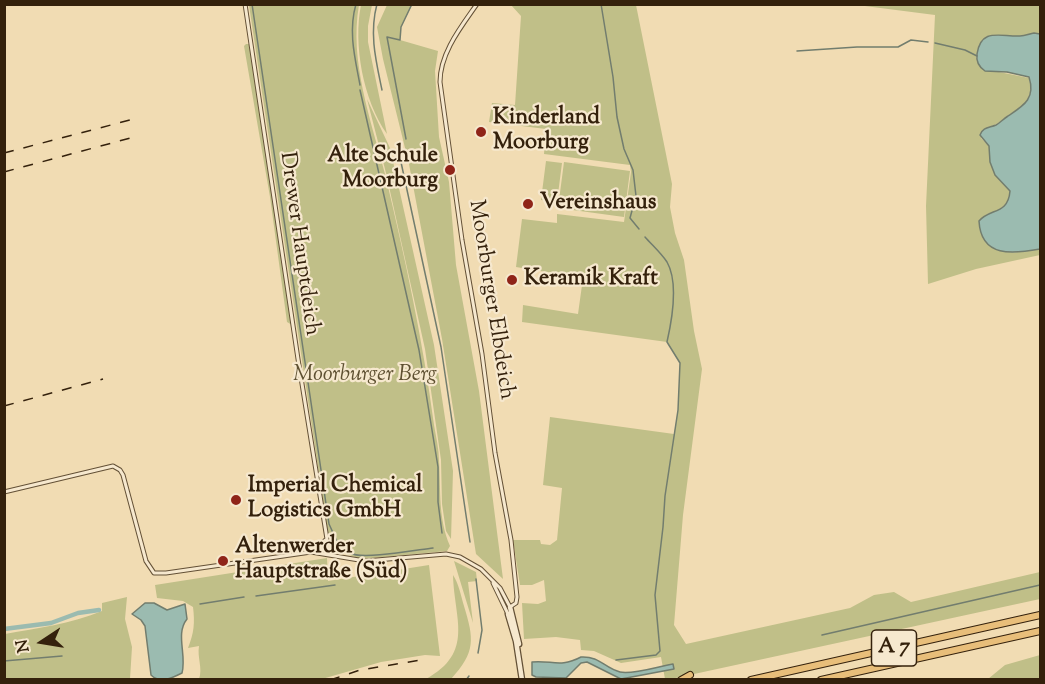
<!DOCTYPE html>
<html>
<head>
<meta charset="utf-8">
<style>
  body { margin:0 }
  #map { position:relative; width:1045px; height:684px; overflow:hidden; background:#f1dcb3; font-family:"Sorts Mill Goudy",serif }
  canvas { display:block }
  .frame { position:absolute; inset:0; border:6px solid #34210c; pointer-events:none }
  .north { position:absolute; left:12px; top:612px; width:60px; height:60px; -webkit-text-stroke:4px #f6e8ce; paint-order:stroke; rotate:258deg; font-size:16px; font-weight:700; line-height:24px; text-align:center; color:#34210c }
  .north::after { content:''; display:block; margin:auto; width:21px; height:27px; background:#34210c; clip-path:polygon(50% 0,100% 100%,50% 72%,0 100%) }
</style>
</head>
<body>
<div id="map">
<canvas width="1045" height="684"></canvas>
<div class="frame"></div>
<div class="north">N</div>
</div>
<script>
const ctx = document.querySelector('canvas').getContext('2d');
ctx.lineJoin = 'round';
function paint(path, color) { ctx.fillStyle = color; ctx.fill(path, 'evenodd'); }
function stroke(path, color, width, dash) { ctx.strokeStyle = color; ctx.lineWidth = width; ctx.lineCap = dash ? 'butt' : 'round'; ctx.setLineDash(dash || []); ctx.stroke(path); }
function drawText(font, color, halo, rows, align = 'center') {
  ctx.font = font + ' "Sorts Mill Goudy",serif'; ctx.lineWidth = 4.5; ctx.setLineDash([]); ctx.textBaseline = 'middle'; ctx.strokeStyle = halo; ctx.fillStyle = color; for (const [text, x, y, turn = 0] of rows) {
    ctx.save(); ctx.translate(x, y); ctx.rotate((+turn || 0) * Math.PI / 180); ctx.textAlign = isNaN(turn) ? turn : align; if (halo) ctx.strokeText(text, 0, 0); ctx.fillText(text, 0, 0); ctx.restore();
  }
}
paint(new Path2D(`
  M 249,5 L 359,5 C 349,61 371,120 385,174 C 405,257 423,341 434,425 C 436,437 439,449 439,461 C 441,492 438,518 450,546 L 447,551 L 361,559 L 341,552 L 331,541 L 328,534 Z
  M 361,5 L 372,5 L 368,26 L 368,42 L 387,134 C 363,100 353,44 361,5 Z
  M 387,5 L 412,5 L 401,27 L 400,40 L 438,51 L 435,71 L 439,137 L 449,182 L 456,265 L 479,391 L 503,579 L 476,554 L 442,339 L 409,164 L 383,59 L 377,27 Z
  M 511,5 L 636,5 L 672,184 L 670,207 L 675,233 L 684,260 L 694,331 L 702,369 L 683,515 L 674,625 L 686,644 L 850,608 L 874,595 L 894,592 L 911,602 L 1040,572 L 1040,599 L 671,679 L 665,679 L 661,657 L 621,663 L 594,651 L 581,650 L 580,640 L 556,637 L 524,639 L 522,603 L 538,604 L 546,601 L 544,580 L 532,585 L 520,585 L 513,540 L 540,540 L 541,544 L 550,545 L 557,540 L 562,488 L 543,485 L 550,417 L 674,434 L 678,410 L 680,363 L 667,342 L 522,322 L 523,305 L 578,314 L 583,278 L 516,267 L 522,219 L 557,223 L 557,214 L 624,222 L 631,172 L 630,165 L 544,154 L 546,129 L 489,122 L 492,103 L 515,105 L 521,16 Z
  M 857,5 L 1040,5 L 1040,34 C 1033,33 1028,36 1021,37 C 1009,37 998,34 986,37 L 979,45 L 976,58 L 999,72 L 1029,78 C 1035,101 1022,106 1006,117 C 999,123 993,126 984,129 L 981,138 L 989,146 L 990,162 L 995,175 L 1010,191 C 1007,215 990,208 979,221 C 983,258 1012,254 1040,249 L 1040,255 L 976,269 L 928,284 L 926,206 L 935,15 Z
  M 246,44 L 250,44 L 292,325 L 287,322 L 270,197 L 244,46 Z
  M 367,99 L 390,148 L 434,345 L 453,471 L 451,539 L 446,531 L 442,504 L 441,460 L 425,349 L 386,173 Z
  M 546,161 L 562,163 L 557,202 L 541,200 Z
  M 564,162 L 630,171 L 624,217 L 558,208 Z
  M 327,558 L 328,581 L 429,565 L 440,656 L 425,655 L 381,662 L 322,679 L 199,679 C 203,668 197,658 199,646 L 188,648 C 194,633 195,623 193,607 L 183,601 L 157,598 L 155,585 Z
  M 454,561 L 476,572 L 477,581 L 468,582 L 473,623 Z
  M 453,575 C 459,584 461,596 464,606 C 474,639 476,652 451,679 L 426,679 C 475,652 454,619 453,575 Z
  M 127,597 L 125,619 L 132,647 L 130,679 L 5,679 L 5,634 C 38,628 70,624 102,611 L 102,603 Z
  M 1040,655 L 1040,679 L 988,679 L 1005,665 Z`), '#c0bf88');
const water = new Path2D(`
  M 1034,33 L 1040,34 L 1040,249 C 1013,254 981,258 979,221 C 990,208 1008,215 1010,191 L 995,175 L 990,162 L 989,146 L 980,135 C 983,127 989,128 996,125 C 1000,123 1003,119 1008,116 C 1023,106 1036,99 1029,77 L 1007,72 L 985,71 C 979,67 976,61 977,54 C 981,27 1001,37 1020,36 C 1025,36 1029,34 1034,33 Z
  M 145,603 L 154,603 L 167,610 L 185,604 L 187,619 C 175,634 187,655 182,673 C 172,678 160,684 151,675 L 145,626 L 141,620 L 132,614 Z
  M 581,657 C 600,656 604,668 620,672 C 633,675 659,666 673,664 L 674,669 L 621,679 L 587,662 L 581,663 L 566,678 L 536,677 L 532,675 L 532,662 C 552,660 560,668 581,657 Z`);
paint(water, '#9bbbb0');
stroke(water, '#727d6e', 1.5);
stroke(new Path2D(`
  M 252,4 L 329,524 L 340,548
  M 356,4 C 348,32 355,58 360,85
  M 377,4 C 369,34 376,61 382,90
  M 601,4 L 613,77 L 617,117 L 624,149 L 633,170 L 636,196 L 630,218 L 639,229
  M 935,43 L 965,50 L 977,56
  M 797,51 L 857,47 L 898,47 L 911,40 L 928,42
  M 360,90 L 419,350 L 438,467 L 438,502 L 442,533
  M 406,139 L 387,37 L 400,40 L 401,27 L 412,4
  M 399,153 L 441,347 L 470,542
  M 350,553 C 362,560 416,550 433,548
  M 476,579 L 482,630 L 478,653
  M 256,596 L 335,585
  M 200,604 L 244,597
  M 822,635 L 1040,585
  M 616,660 L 656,655 L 660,651 L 655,595 L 663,527 L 665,496 L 678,410 L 680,363 L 667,342 C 672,320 679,283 667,262 C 661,253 652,245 645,237
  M 4,661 L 62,656
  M 466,680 L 469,676`), '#727d6e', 1.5);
stroke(new Path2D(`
  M 4,629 L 51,623 L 78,613 L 99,610`), '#9bbbb0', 4.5);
const minor = new Path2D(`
  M 245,4 L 298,359 L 327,539 L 316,547 L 315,552
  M 477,4 C 461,27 440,53 440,82 L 462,240 L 482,354 L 495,453 L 511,540 L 517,597 L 516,603 L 510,607
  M 4,492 L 113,466 L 120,470 L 123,475 L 146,561 L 154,573 L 166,573 L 311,552 L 365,561 L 446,554 L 460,557 L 481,569 L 500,588 L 510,607
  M 493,583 L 508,614`);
const tertiary = new Path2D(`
  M 510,607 L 519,644
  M 508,614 L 516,641 L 522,680`);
const motorway = new Path2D(`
  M 681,680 L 690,675
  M 751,680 L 1040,615
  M 821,680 L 1040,631`);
stroke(minor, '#635036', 5);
stroke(tertiary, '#635036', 7);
stroke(motorway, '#34210c', 8);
stroke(minor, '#f6e8ce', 3);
stroke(tertiary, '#f6e8ce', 4.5);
stroke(motorway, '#e8be7a', 6);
stroke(new Path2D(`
  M 4,153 L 130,120
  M 4,172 L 134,137
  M 4,406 L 103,379
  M 330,680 L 360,670 L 427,659`), '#34210c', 1.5, [10, 10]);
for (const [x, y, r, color] of [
  [481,132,6,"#8f2418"],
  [450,170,6,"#8f2418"],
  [528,204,6,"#8f2418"],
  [512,280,6,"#8f2418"],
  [236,500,6,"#8f2418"],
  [223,561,6,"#8f2418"]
]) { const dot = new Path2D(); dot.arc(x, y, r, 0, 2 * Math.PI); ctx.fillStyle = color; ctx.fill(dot); stroke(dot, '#f6e8ce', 2); }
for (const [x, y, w] of [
  [894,648,45]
]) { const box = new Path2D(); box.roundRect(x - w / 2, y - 18, w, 36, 4.5); ctx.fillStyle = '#f6e8ce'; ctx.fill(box); stroke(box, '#34210c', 1.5); }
drawText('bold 21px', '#34210c', null, [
  ["A 7",894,648]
]);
drawText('bold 22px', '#34210c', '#f6e8ce', [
  ["Kinderland",493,119],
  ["Moorburg",493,144],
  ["Alte Schule",438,157,"right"],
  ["Moorburg",438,182,"right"],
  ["Vereinshaus",540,204],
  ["Keramik Kraft",524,280],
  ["Imperial Chemical",248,487],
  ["Logistics GmbH",248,512],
  ["Altenwerder",235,548],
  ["Hauptstraße (Süd)",235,573]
], 'left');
drawText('22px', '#34210c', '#f6e8ce', [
  ["Drewer Hauptdeich",298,244,82],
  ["Moorburger Elbdeich",490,300,81]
]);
drawText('italic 22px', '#5e5031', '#f6e8ce', [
  ["Moorburger Berg",365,376]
]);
</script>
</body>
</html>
